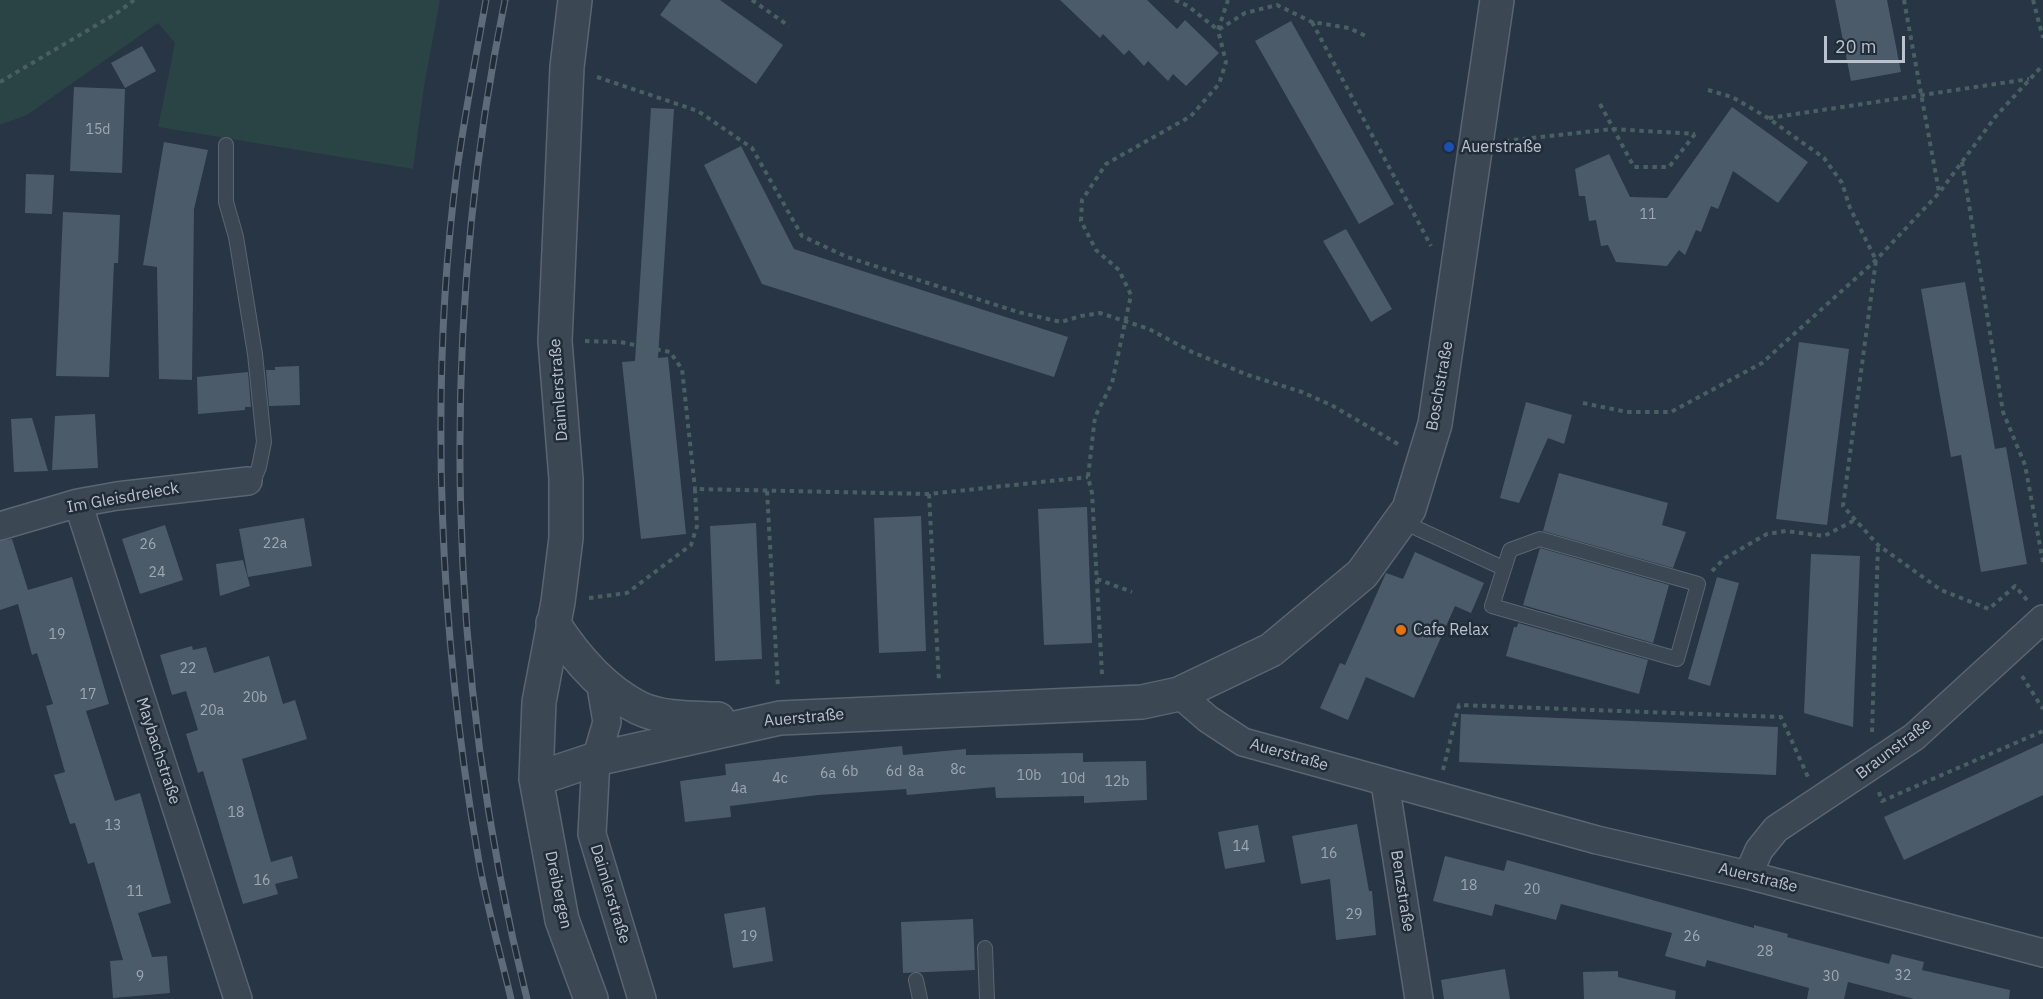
<!DOCTYPE html>
<html>
<head>
<meta charset="utf-8">
<style>
  body { margin:0 }
  #map { position:relative; width:2043px; height:999px; overflow:hidden; background:#283544; font-family:"IBM Plex Sans",sans-serif }
  canvas { display:block }
  .scale { position:absolute; left:1824px; top:36px; width:81px; height:27px; box-sizing:border-box; border:3px solid #bac2cd; border-top:0; padding-left:8px; font-size:18px; line-height:21px; white-space:nowrap; color:#bac2cd; -webkit-text-stroke:4px #212c39; paint-order:stroke }
</style>
</head>
<body>
<div id="map">
<canvas width="2043" height="999"></canvas>
<div class="scale">20 m</div>
</div>
<script>
const ctx = document.querySelector('canvas').getContext('2d');
ctx.lineJoin = 'round';
function paint(path, color) { ctx.fillStyle = color; ctx.fill(path, 'evenodd'); }
function stroke(path, color, width, dash) { ctx.strokeStyle = color; ctx.lineWidth = width; ctx.lineCap = dash ? 'butt' : 'round'; ctx.setLineDash(dash || []); ctx.stroke(path); }
function drawText(font, color, halo, rows, align = 'center') {
  ctx.font = font + ' "IBM Plex Sans",sans-serif'; ctx.lineWidth = 5; ctx.setLineDash([]); ctx.textBaseline = 'middle'; ctx.strokeStyle = halo; ctx.fillStyle = color; for (const [text, x, y, turn = 0] of rows) {
    ctx.save(); ctx.translate(x, y); ctx.rotate((+turn || 0) * Math.PI / 180); ctx.textAlign = isNaN(turn) ? turn : align; if (halo) ctx.strokeText(text, 0, 0); ctx.fillText(text, 0, 0); ctx.restore();
  }
}
paint(new Path2D(`
  M 0,0 L 440,0 L 424,87 L 413,169 L 158,127 L 175,43 L 158,23 L 27,115 L 0,125 Z`), '#2a4345');
paint(new Path2D(`
  M 671,0 L 720,0 L 783,45 L 756,84 L 660,15 Z
  M 1060,0 L 1147,0 L 1177,29 L 1185,20 L 1219,53 L 1186,86 L 1173,74 L 1168,81 L 1148,61 L 1144,66 L 1129,50 L 1124,55 L 1103,34 L 1100,38 Z
  M 1835,0 L 1887,0 L 1901,72 L 1851,81 Z
  M 1291,21 L 1394,204 L 1359,224 L 1255,41 Z
  M 142,46 L 156,71 L 125,88 L 111,63 Z
  M 74,87 L 125,89 L 122,173 L 70,171 Z
  M 1732,107 L 1808,162 L 1778,203 L 1733,171 L 1718,209 L 1711,206 L 1701,232 L 1696,230 L 1685,255 L 1679,250 L 1667,266 L 1616,262 L 1608,245 L 1601,246 L 1596,220 L 1589,221 L 1585,196 L 1579,196 L 1575,169 L 1609,154 L 1630,197 L 1667,198 Z
  M 651,108 L 674,109 L 658,358 L 668,357 L 686,534 L 641,539 L 622,362 L 635,361 Z
  M 164,142 L 208,150 L 194,209 L 192,380 L 159,379 L 157,267 L 143,265 Z
  M 741,146 L 794,249 L 1068,337 L 1054,377 L 762,284 L 704,165 Z
  M 26,174 L 54,175 L 52,214 L 25,213 Z
  M 63,212 L 120,215 L 118,263 L 114,263 L 109,377 L 56,376 Z
  M 1346,229 L 1392,309 L 1371,322 L 1323,241 Z
  M 1965,282 L 1995,449 L 2006,447 L 2027,564 L 1981,572 L 1961,455 L 1951,457 L 1921,289 Z
  M 1799,342 L 1849,349 L 1827,525 L 1776,519 Z
  M 299,366 L 300,405 L 269,406 L 266,370 L 275,370 L 275,367 Z
  M 248,372 L 251,407 L 245,407 L 245,410 L 198,414 L 197,377 Z
  M 1526,402 L 1572,415 L 1564,444 L 1548,438 L 1519,503 L 1500,498 Z
  M 95,414 L 98,468 L 52,470 L 55,416 Z
  M 32,418 L 48,471 L 14,472 L 11,419 Z
  M 1559,473 L 1668,503 L 1662,525 L 1686,532 L 1673,568 L 1543,531 Z
  M 1087,507 L 1092,643 L 1044,645 L 1038,509 Z
  M 921,516 L 926,651 L 879,653 L 874,518 Z
  M 304,518 L 312,566 L 248,577 L 239,529 Z
  M 756,523 L 762,659 L 715,661 L 710,526 Z
  M 165,525 L 183,580 L 140,594 L 122,539 Z
  M 12,539 L 28,590 L 72,577 L 109,704 L 86,711 L 115,801 L 140,793 L 171,903 L 138,913 L 152,957 L 167,956 L 170,993 L 113,998 L 110,961 L 123,960 L 94,862 L 88,864 L 75,823 L 70,824 L 54,775 L 65,772 L 46,706 L 53,704 L 37,653 L 32,655 L 18,604 L 0,610 L 0,541 Z
  M 1540,548 L 1669,585 L 1653,643 L 1523,605 Z
  M 1415,552 L 1484,583 L 1471,613 L 1455,606 L 1414,698 L 1366,677 L 1348,720 L 1320,708 L 1340,663 L 1345,665 L 1386,573 L 1403,579 Z
  M 1811,554 L 1860,556 L 1853,727 L 1804,713 Z
  M 243,560 L 250,586 L 220,596 L 216,564 Z
  M 1717,577 L 1739,583 L 1710,686 L 1688,679 Z
  M 1518,623 L 1648,660 L 1639,694 L 1506,656 L 1514,627 L 1517,627 Z
  M 192,646 L 193,650 L 206,647 L 214,673 L 269,656 L 283,704 L 295,700 L 307,739 L 242,759 L 271,862 L 292,856 L 298,878 L 275,884 L 278,894 L 243,904 L 203,771 L 198,773 L 186,734 L 198,730 L 186,691 L 172,695 L 160,655 Z
  M 1461,714 L 1778,727 L 1776,775 L 1459,762 Z
  M 2043,743 L 2043,795 L 1904,860 L 1884,817 Z
  M 902,746 L 903,755 L 966,749 L 966,755 L 1083,753 L 1083,762 L 1146,761 L 1147,800 L 1084,803 L 1084,796 L 996,798 L 995,787 L 907,795 L 906,789 L 818,795 L 730,806 L 731,817 L 685,822 L 680,781 L 726,775 L 725,764 Z
  M 1357,824 L 1369,891 L 1372,891 L 1376,935 L 1336,940 L 1330,879 L 1301,884 L 1292,836 Z
  M 1258,825 L 1265,862 L 1225,869 L 1218,832 Z
  M 1445,856 L 1504,871 L 1507,860 L 1754,928 L 1754,925 L 1788,934 L 1787,937 L 1889,964 L 1892,954 L 1924,962 L 1922,970 L 2010,990 L 2009,999 L 1914,999 L 1848,982 L 1844,999 L 1807,999 L 1809,988 L 1707,960 L 1705,967 L 1665,956 L 1672,933 L 1561,904 L 1556,920 L 1495,904 L 1492,916 L 1433,901 Z
  M 765,907 L 773,961 L 733,968 L 724,914 Z
  M 973,919 L 975,970 L 903,973 L 901,922 Z
  M 1505,969 L 1510,999 L 1444,999 L 1441,980 Z
  M 1618,971 L 1618,977 L 1676,991 L 1675,999 L 1584,999 L 1583,972 Z`), '#4c5b6a');
const service = new Path2D(`
  M 226,145 L 226,202 L 236,237 L 255,354 L 264,442 L 259,467 L 255,477 L 248,481
  M 1401,521 L 1503,568
  M 1540,539 L 1698,584 L 1677,659 L 1492,606 L 1510,550 Z
  M 985,948 L 987,999
  M 916,980 L 920,999`);
const minor = new Path2D(`
  M 78,503 L 238,999
  M 0,526 L 78,503 L 117,496 L 248,481
  M 600,681 L 607,722 L 596,759 L 592,834 L 642,999
  M 1179,694 L 1208,719 L 1243,742 L 1597,840 L 1748,875 L 2043,953
  M 1385,783 L 1419,999
  M 1748,875 L 1759,850 L 1776,829 L 1914,737 L 2043,619`);
const tertiary = new Path2D(`
  M 575,0 L 567,67 L 555,341 L 566,479 L 566,538 L 558,602 L 539,702 L 536,779 L 562,920 L 591,999
  M 553,623 C 575,657 603,690 639,708 C 662,719 693,718 718,719
  M 536,779 L 596,759 L 780,718 L 1142,702 L 1179,694 L 1271,650 L 1362,574 L 1409,509 L 1435,424 L 1497,0`);
stroke(service, '#5b6571', 16);
stroke(minor, '#5b6571', 30);
stroke(tertiary, '#5b6571', 36);
stroke(new Path2D(`
  M 752,0 L 789,26
  M 1175,0 L 1188,6 L 1218,30 L 1245,13 L 1277,5 L 1312,22 L 1349,28 L 1368,37
  M 1904,0 L 1939,192
  M 2033,0 L 2043,38
  M 1312,22 L 1431,246
  M 597,77 L 698,111 L 752,148 L 802,236 L 847,257 L 1018,312 L 1061,322 L 1081,316 L 1100,313 L 1149,329 L 1192,352 L 1248,375 L 1302,392 L 1333,406 L 1398,444
  M 0,82 L 117,13 L 134,0
  M 1708,90 L 1732,97 L 1768,118 L 1824,158 L 1842,183 L 1850,208 L 1876,260 L 1843,506 L 1878,545 L 1941,590 L 1989,609 L 2015,586 L 2027,600
  M 1600,104 L 1634,167 L 1669,167 L 1695,134
  M 1769,118 L 2029,79
  M 1505,141 L 1612,129 L 1695,134
  M 1962,162 L 2003,412 L 2025,465 L 2043,562
  M 585,341 L 620,342 L 670,352 L 682,369 L 695,489
  M 1583,403 L 1627,412 L 1671,412 L 1762,363 L 1876,260 L 1939,193 L 1996,116 L 2043,65
  M 767,491 L 778,688
  M 929,494 L 939,682
  M 1712,571 L 1725,558 L 1767,534 L 1786,531 L 1824,536 L 1855,520
  M 1097,579 L 1132,592
  M 589,598 L 627,593 L 691,545 L 697,526 L 695,489 L 929,494 L 1088,477
  M 1102,674 L 1092,493 L 1088,477 L 1095,417 L 1112,383 L 1131,295 L 1119,270 L 1096,250 L 1081,221 L 1082,200 L 1106,164 L 1191,116 L 1219,84 L 1226,62 L 1218,30 L 1228,0
  M 2022,676 L 2043,709
  M 1872,732 L 1878,545
  M 1443,770 L 1459,705 L 1781,717 L 1808,777
  M 1879,792 L 1882,801 L 2043,731`), '#486061', 4, [4.5, 4.5]);
stroke(service, '#3c4754', 14);
stroke(minor, '#3c4754', 27);
stroke(tertiary, '#3c4754', 33);
const rail = new Path2D(`
  M 486,0 C 476,56 465,113 457,170 C 428,391 440,636 478,856 C 486,904 500,952 511,999
  M 505,0 C 438,329 446,673 527,999`);
stroke(rail, '#5e6b7a', 7);
stroke(rail, '#212c39', 4.5, [14]);
for (const [x, y, r, color] of [
  [1449,147,6,"#1a4fb4"],
  [1401,630,6,"#e8710a"]
]) { const dot = new Path2D(); dot.arc(x, y, r, 0, 2 * Math.PI); ctx.fillStyle = color; ctx.fill(dot); stroke(dot, '#212c39', 2); }
drawText('14px', '#9ea8b4', null, [
  ["15d",98,130],
  ["11",1648,215],
  ["22a",275,544],
  ["26",148,545],
  ["24",157,573],
  ["19",57,635],
  ["22",188,669],
  ["17",88,695],
  ["20b",255,698],
  ["20a",212,711],
  ["8c",958,770],
  ["6b",850,772],
  ["6d",894,772],
  ["8a",916,772],
  ["6a",828,774],
  ["10b",1029,776],
  ["4c",780,779],
  ["10d",1073,779],
  ["12b",1117,782],
  ["4a",739,789],
  ["18",236,813],
  ["13",113,826],
  ["14",1241,847],
  ["16",1329,854],
  ["16",262,881],
  ["18",1469,886],
  ["20",1532,890],
  ["11",135,892],
  ["29",1354,915],
  ["19",749,937],
  ["26",1692,937],
  ["28",1765,952],
  ["32",1903,976],
  ["9",140,977],
  ["30",1831,977]
]);
drawText('16px', '#bac2cd', '#212c39', [
  ["Auerstraße",1461,147],
  ["Cafe Relax",1413,630]
], 'left');
drawText('16px', '#bac2cd', '#212c39', [
  ["Boschstraße",1440,386,-80],
  ["Daimlerstraße",559,390,-94],
  ["Im Gleisdreieck",123,498,-10],
  ["Auerstraße",804,718,-5],
  ["Braunstraße",1894,749,-37],
  ["Maybachstraße",158,751,72],
  ["Auerstraße",1289,755,16],
  ["Auerstraße",1758,878,14],
  ["Dreibergen",558,890,78],
  ["Benzstraße",1402,891,81],
  ["Daimlerstraße",610,894,73]
]);
</script>
</body>
</html>
